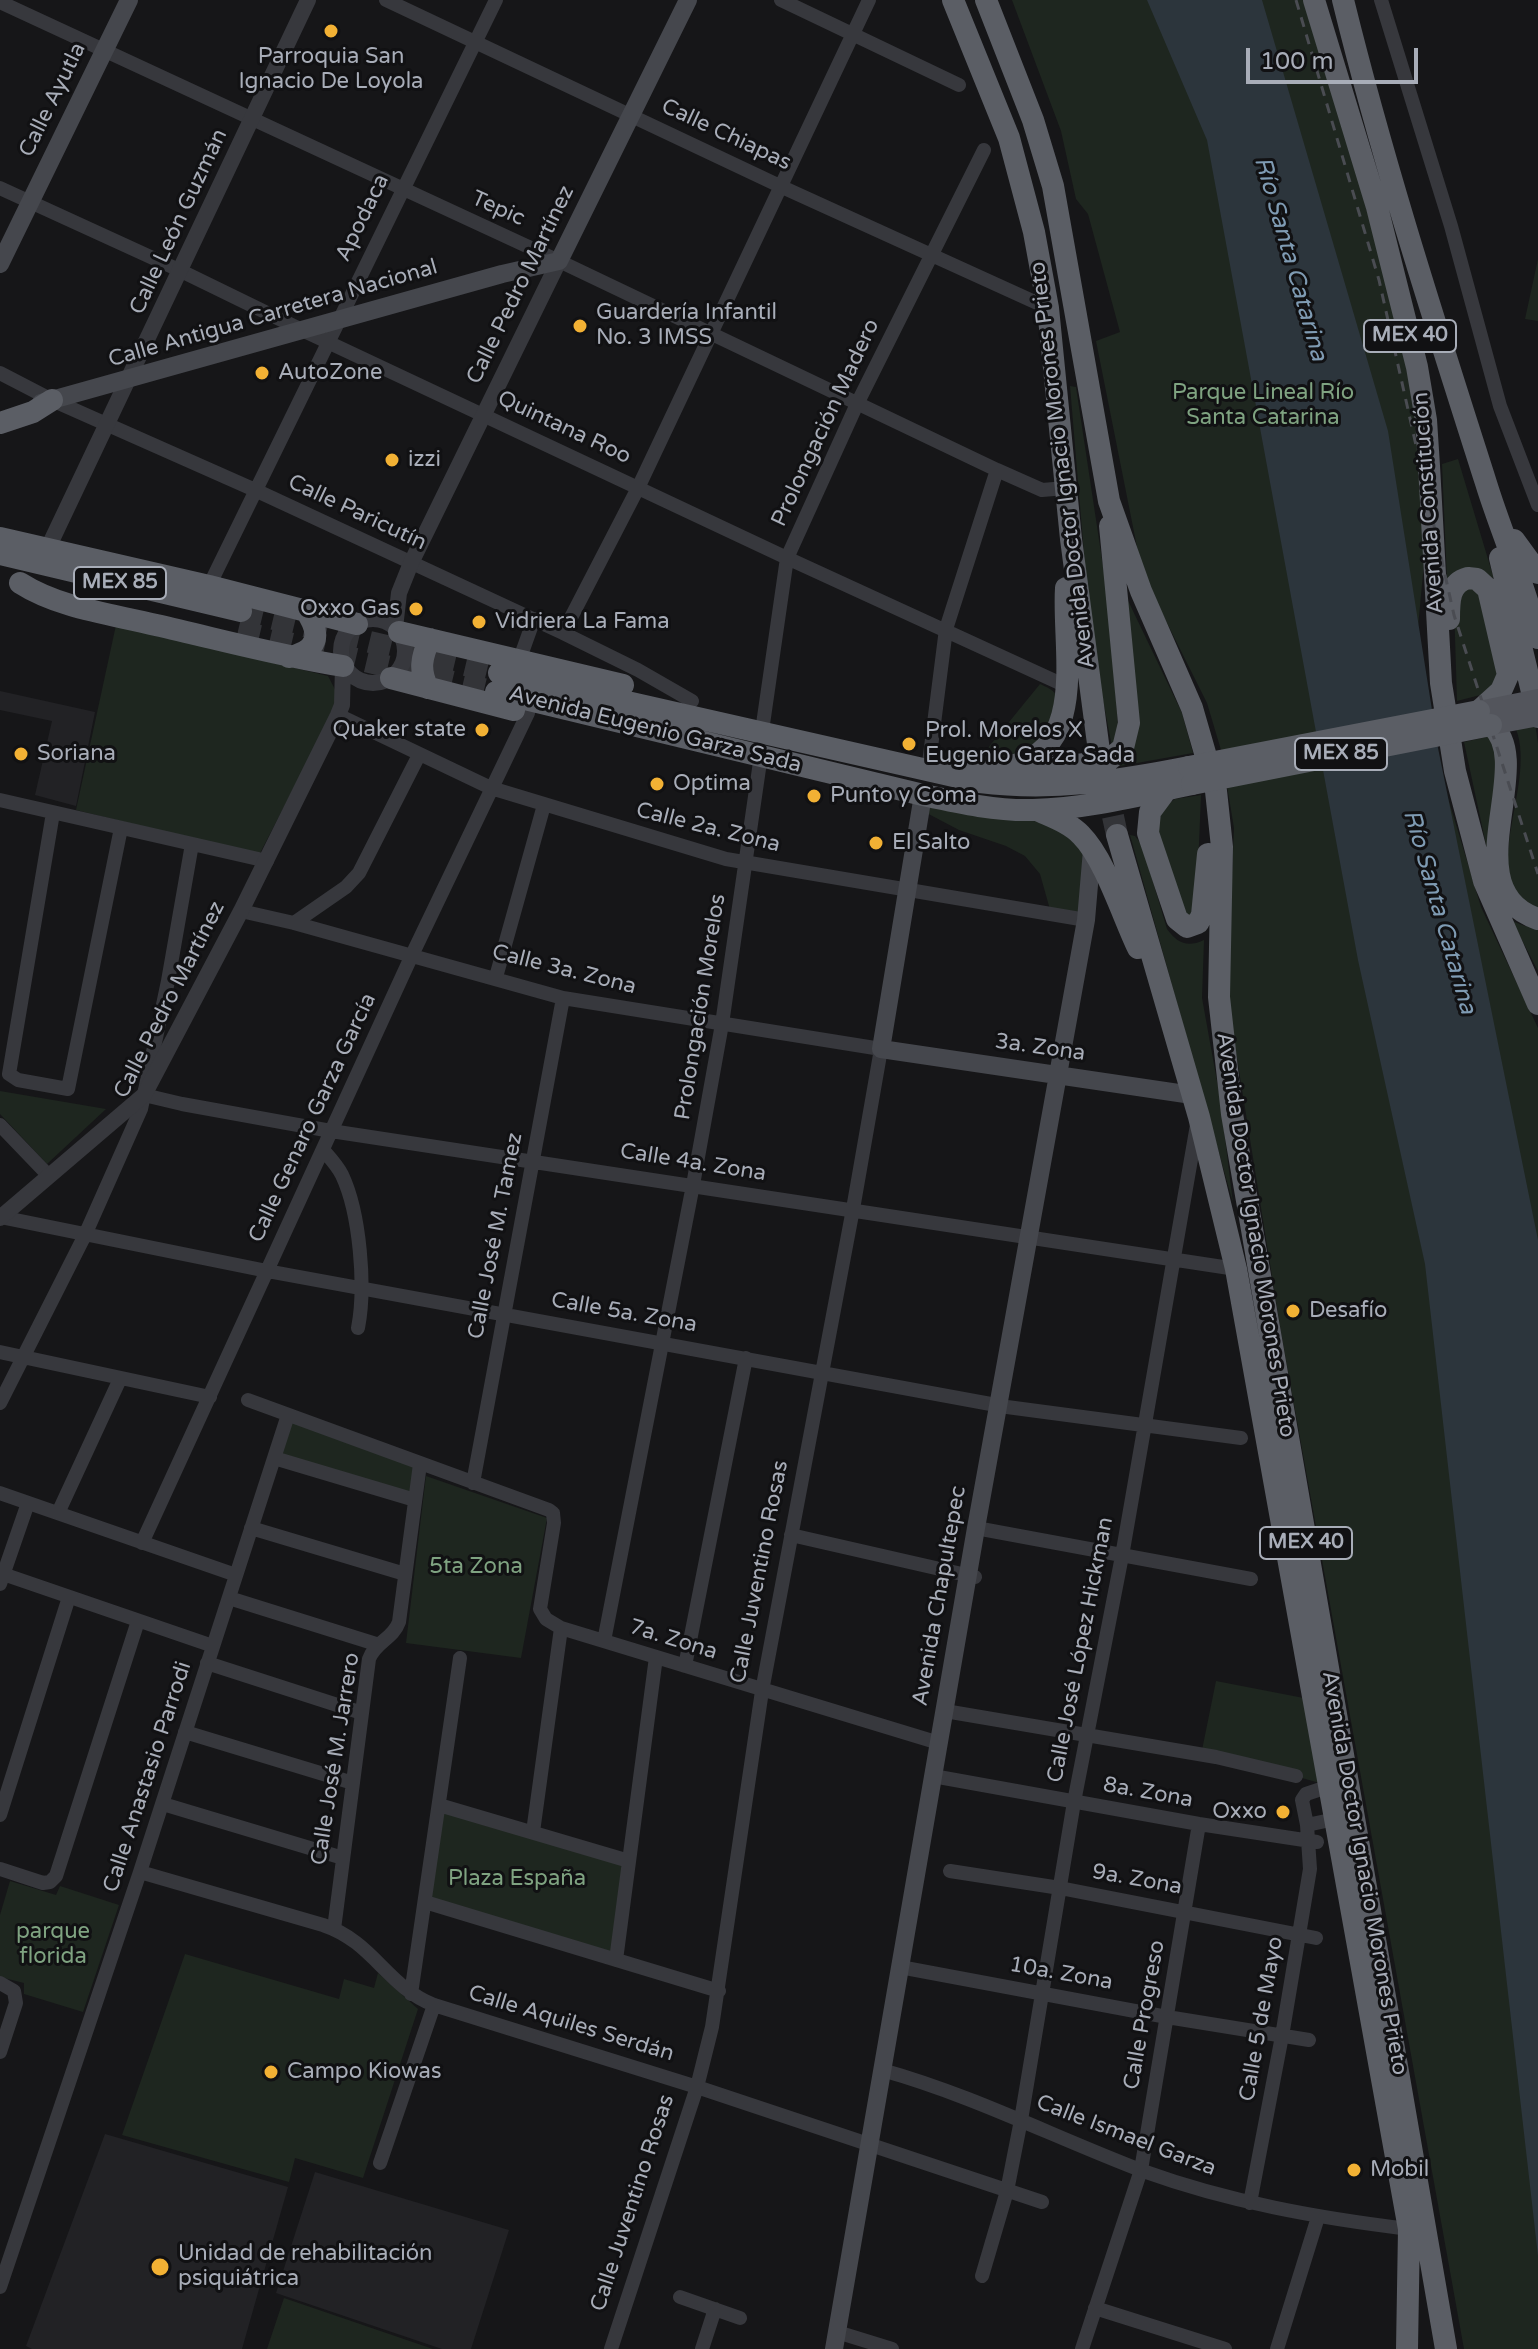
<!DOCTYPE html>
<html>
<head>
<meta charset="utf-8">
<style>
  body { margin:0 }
  #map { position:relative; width:1538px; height:2349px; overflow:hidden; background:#161618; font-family:"Varela Round",sans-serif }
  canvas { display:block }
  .scale { position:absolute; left:1246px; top:48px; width:172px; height:36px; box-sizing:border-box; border:4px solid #a8adb8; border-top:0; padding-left:10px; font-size:24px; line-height:28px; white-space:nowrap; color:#a8adb8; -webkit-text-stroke:6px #111113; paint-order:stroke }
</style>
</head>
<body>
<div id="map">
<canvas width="1538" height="2349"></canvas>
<div class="scale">100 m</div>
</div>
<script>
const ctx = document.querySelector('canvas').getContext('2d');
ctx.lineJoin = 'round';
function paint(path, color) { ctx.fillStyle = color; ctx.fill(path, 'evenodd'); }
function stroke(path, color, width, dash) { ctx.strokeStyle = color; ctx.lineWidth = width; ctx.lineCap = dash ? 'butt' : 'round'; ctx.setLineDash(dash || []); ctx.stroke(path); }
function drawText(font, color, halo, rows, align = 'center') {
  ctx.font = font + ' "Varela Round",sans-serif'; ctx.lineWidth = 6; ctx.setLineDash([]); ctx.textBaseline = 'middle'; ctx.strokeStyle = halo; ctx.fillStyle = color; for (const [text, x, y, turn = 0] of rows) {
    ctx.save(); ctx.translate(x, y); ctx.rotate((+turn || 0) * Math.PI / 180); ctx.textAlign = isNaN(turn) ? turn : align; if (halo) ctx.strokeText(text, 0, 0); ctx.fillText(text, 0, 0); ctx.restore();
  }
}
paint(new Path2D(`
  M 0,691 L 95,712 L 76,806 L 35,795 L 52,721 L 0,710 Z
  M 105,2134 L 288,2187 L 242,2349 L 32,2349 L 26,2346 Z
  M 315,2172 L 509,2230 L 471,2349 L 442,2349 L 276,2293 Z`), '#222225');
paint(new Path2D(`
  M 1012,0 L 1304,0 L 1329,72 L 1411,371 L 1429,509 L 1416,649 L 1444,785 L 1481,907 L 1538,1028 L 1538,2349 L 1464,2349 L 1281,1332 L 1227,996 L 1234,828 L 1221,750 L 1207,703 L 1153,595 L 1138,552 L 1096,341 L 1120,332 L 1088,214 L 1076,199 L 1061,131 Z
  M 1538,259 L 1538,321 L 1525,319 Z
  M 1070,386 L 1076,387 L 1109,606 L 1119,739 L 1112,747 L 1091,637 Z
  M 1458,459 L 1494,579 L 1482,571 L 1447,580 L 1442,464 Z
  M 1121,586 L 1182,713 L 1193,753 L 1120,766 L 1132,750 L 1137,736 Z
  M 1469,586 L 1482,593 L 1502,672 L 1496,691 L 1457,701 L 1454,604 Z
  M 116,625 L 328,676 L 340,699 L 259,855 L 76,810 Z
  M 1040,684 C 1046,687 1053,689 1056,695 C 1063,710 1037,742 1029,755 L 1002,758 L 983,754 Z
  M 1535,724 L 1538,743 L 1538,912 C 1472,884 1538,787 1516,729 Z
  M 1491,736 L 1500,738 L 1494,882 L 1464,742 Z
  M 923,795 L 1024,810 L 1092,850 L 1086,920 L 1051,913 L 1040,874 L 1025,856 L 1006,846 L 959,830 L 921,810 Z
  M 1201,795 L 1196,916 L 1185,918 L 1156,833 L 1159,819 L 1165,806 L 1175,799 Z
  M 1130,835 L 1135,836 L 1142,845 L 1167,929 C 1177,943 1187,948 1204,940 L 1202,998 L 1220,1098 L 1233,1203 Z
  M 1512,921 L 1525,926 L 1538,927 L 1538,971 Z
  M 0,1091 L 106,1109 L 47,1164 L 0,1114 Z
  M 288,1415 L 420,1464 L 415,1500 L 274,1458 Z
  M 426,1476 L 547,1518 L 521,1658 L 406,1643 Z
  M 1216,1681 L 1314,1700 L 1330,1786 L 1295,1776 L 1201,1755 Z
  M 439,1805 L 629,1861 L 616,1960 L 425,1902 Z
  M 10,1881 L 56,1895 L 60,1886 L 119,1905 L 83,2012 L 24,1994 L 24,1983 L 0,1977 L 0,1915 Z
  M 185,1954 L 339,1999 L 344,1979 L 374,1988 L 378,1973 L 418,2009 L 363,2178 L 295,2158 L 289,2182 L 122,2135 Z
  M 284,2298 L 433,2349 L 267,2349 Z`), '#1e261f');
paint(new Path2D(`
  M 1147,0 L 1262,0 L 1388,431 L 1438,748 L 1538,1240 L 1538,2256 L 1425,1264 L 1358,960 L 1207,140 Z`), '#2c353c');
stroke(new Path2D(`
  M 241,611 L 499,673
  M 238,631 L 496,692
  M 1106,784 L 1117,835`), '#333438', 22, [22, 11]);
stroke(new Path2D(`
  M 386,0 L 782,187 L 1048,308
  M 781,0 L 959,85
  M 1381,0 L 1451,226 L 1500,406 L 1538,505
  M 0,2 L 559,261 L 997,470 L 1042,490 L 1066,488
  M 0,188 L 179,270 L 302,330 L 787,558 L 1066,686
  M 0,373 L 52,400 L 255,490 L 563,633 L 638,670 L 692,701
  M 209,586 L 496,0
  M 563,633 L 638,488 L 869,0
  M 519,661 L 534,619
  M 338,715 L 491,788 L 726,859 L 1086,920
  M 762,731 L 787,558 L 857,404 L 984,150
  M 929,763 L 946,629 L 997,470
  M 0,800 L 267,861
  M 53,813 L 9,1074 L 18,1080 L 68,1089 L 121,828
  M 241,911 L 294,923 L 563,998 L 881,1049 L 853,1209 L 762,1691 L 712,2027 L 697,2087 L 611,2349
  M 294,923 L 346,887 L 359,873 L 419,755
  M 496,977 L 544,805
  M 144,1095 L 182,1104 L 331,1131 L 1236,1269
  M 0,1125 L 49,1176
  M 323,1150 C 330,1158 337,1165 342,1175 C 360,1213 366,1287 358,1328
  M 1,1217 L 267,1271 L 1007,1407 L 1241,1438
  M 0,1352 L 210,1397
  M 248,1400 L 549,1510 L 553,1513 L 554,1523 L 540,1609 L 546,1619 L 561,1628 L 939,1743
  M 0,1403 L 85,1235 L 141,1109 L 168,981 L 192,844
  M 274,1458 L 415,1500
  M 473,1483 L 563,998
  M 0,1493 L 236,1575
  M 58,1513 L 120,1379
  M 251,1528 L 405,1574
  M 976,1528 L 1251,1579
  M 791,1535 L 975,1577
  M 142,1543 L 412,955 L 528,713
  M 3,1574 L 213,1646
  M 0,1584 L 28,1503
  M 229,1598 L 376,1644
  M 604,1641 L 693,1185 L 722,1024 L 761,755
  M 207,1663 L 362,1713
  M 685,1666 L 746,1358
  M 945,1711 L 1216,1757 L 1296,1776
  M 185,1732 L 353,1783
  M 933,1776 L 1199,1824 L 1317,1842
  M 1330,1786 L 1306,1794 L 1302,1800 L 1307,1825 L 1335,1819
  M 163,1804 L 343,1858
  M 439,1805 L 629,1861
  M 0,1815 L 69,1597
  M 533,1832 L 561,1628
  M 0,1869 L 43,1883 L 50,1882 L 56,1876 L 138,1621
  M 950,1871 L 1060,1888 L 1316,1938
  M 140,1872 L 323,1925 C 374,1942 386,1986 434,2005 L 697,2087 L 1042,2202
  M 425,1902 L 719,1991
  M 334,1929 L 369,1659 C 375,1642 393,1639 399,1622 L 420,1464
  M 616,1960 L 656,1657
  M 900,1967 L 1167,2017 L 1309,2040
  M 0,1983 L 14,1991 L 16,2003 L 0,2052
  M 411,1994 L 460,1658
  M 882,2070 C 972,2095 1056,2138 1143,2171 C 1229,2202 1318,2218 1409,2229
  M 380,2163 L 434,2005
  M 1250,2203 L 1282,2036 L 1310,1869 L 1307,1825
  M 982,2276 L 1007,2191 L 1021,2120 L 1074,1802 L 1122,1556 L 1197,1125
  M 0,2287 L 140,1872 L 288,1415
  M 680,2297 L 740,2318
  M 1095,2308 L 1225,2349
  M 837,2332 L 892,2349
  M 702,2349 L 715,2309
  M 1082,2349 L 1141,2170 L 1199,1824
  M 1277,2349 L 1318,2217`), '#37383d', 14);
stroke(new Path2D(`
  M 48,548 L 308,0
  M341 651a32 32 0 1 1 64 0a32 32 0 1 1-64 0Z
  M 395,628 L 399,593 L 411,563 L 559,261
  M 0,1218 L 144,1095 L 241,911 L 338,715 L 342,705 L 343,666`), '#37383d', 16);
stroke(new Path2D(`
  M 0,264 L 129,0
  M 41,403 L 502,274 L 559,261 L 688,0
  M 923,795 L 881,1049 L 1192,1095
  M 834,2349 L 976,1528 L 1086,920 L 1092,850`), '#45474d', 18);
stroke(new Path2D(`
  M 953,0 L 1009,138 L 1034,232 L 1048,308 L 1071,539 L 1099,751
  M 986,0 L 1033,120 L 1053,186 L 1109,501 L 1141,591 L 1192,708 L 1216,791 L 1222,847 L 1219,997 L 1232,1114 L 1446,2349
  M 1314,0 L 1377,207 L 1417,367 L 1426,420 L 1429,466 L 1441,683 L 1455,771 L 1484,881 L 1538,1004
  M 1343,0 C 1383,163 1435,323 1486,483 C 1502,535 1525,585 1538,638
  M 0,423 L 33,412 L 52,400
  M 0,538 L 209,586 L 357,624
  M 1514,540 L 1538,573
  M 0,554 L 241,611
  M 1500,558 L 1538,717
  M 20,583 C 59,608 111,614 156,625 C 218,639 280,656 343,666
  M 1449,619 C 1449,601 1449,583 1468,578 L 1477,579 L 1488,589 L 1508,675 L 1501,691 L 1479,711
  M 399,632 L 623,685
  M 289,657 C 318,651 322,635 306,611
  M 499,673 L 980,782 C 1051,791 1119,781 1189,767
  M 391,678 L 514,710
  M 428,688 C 419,671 421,657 430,639
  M 496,692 L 923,795 C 960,803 996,811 1033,810 C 1086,809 1140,795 1192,784
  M 1491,725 C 1538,763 1451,889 1538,919
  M 939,763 L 1031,771 L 1100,762 L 1110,759 L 1123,748 L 1129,723 L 1110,526
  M 1011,766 C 1089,748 1062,648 1066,588
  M 1167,789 L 1150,812 L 1148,833 L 1177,919 L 1187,927 L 1198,923 L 1202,915 L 1208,854
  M 1037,810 C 1052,817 1070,823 1081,835 C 1105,859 1123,917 1138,948
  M 1117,835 L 1199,1117 L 1236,1269 L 1409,2229 L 1407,2349`), '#5b5e65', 22);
stroke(new Path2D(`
  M 1296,0 L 1379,280 L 1454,615 L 1538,874`), '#4a4c52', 3, [10, 8]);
stroke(new Path2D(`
  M 1479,711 L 1538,699
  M 1491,725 L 1538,716`), '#53555c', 20);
stroke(new Path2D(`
  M 1189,767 L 1479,711
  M 1192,784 L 1491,725`), '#5b5e65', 22);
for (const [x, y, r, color] of [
  [331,31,8,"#f2b134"],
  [580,326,8,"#f2b134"],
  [262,373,8,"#f2b134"],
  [392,460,8,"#f2b134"],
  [416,609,8,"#f2b134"],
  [479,622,8,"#f2b134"],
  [482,730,8,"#f2b134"],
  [909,744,8,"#f2b134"],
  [21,754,8,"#f2b134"],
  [657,784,8,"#f2b134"],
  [814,796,8,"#f2b134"],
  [876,843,8,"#f2b134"],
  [1293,1311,8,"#f2b134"],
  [1283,1812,8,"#f2b134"],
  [271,2072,8,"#f2b134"],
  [1354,2170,8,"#f2b134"],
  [160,2267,10,"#f2b134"]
]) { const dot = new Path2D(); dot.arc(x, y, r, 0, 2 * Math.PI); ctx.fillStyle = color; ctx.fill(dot); stroke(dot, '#111113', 3); }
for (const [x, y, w] of [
  [1410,336,92],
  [120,583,92],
  [1341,754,92],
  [1306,1543,92]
]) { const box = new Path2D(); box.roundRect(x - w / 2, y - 16, w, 32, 6); ctx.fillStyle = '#111113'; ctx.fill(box); stroke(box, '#a8adb8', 2); }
drawText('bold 20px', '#a8adb8', null, [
  ["MEX 40",1410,336],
  ["MEX 85",120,583],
  ["MEX 85",1341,754],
  ["MEX 40",1306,1543]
]);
drawText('22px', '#a8adb8', '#111113', [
  ["Parroquia San",331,57,"center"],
  ["Ignacio De Loyola",331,82,"center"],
  ["Guardería Infantil",596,313],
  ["No. 3 IMSS",596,338],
  ["AutoZone",278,373],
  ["izzi",408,460],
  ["Oxxo Gas",400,609,"right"],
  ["Vidriera La Fama",495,622],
  ["Quaker state",466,730,"right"],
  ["Prol. Morelos X",925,731],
  ["Eugenio Garza Sada",925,756],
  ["Soriana",37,754],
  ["Optima",673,784],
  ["Punto y Coma",830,796],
  ["El Salto",892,843],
  ["Desafío",1309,1311],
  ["Oxxo",1267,1812,"right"],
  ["Campo Kiowas",287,2072],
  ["Mobil",1370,2170],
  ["Unidad de rehabilitación",178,2254],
  ["psiquiátrica",178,2279]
], 'left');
drawText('22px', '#a8adb8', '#111113', [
  ["Calle Ayutla",53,100,-64],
  ["Calle Chiapas",726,135,25],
  ["Tepic",498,209,24],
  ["Apodaca",363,218,-64],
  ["Calle León Guzmán",179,222,-65],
  ["Calle Pedro Martínez",521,285,-64],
  ["Calle Antigua Carretera Nacional",273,314,-16],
  ["Prolongación Madero",826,423,-65],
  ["Quintana Roo",564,428,25],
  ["Avenida Doctor Ignacio Morones Prieto",1063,465,-97],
  ["Avenida Constitución",1429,503,-94],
  ["Calle Paricutín",357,513,25],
  ["Avenida Eugenio Garza Sada",655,730,14],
  ["Calle 2a. Zona",708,828,14],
  ["Calle 3a. Zona",564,970,14],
  ["Calle Pedro Martínez",170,1000,-63],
  ["Prolongación Morelos",701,1007,-81],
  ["3a. Zona",1040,1048,8],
  ["Calle Genaro Garza García",313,1118,-65],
  ["Calle 4a. Zona",693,1163,9],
  ["Avenida Doctor Ignacio Morones Prieto",1255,1235,81],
  ["Calle José M. Tamez",496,1236,-79],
  ["Calle 5a. Zona",624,1313,10],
  ["Calle Juventino Rosas",760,1572,-79],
  ["Avenida Chapultepec",940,1596,-80],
  ["7a. Zona",673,1640,17],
  ["Calle José López Hickman",1081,1650,-79],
  ["Calle José M. Jarrero",336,1759,-81],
  ["Calle Anastasio Parrodi",148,1777,-72],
  ["8a. Zona",1148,1793,10],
  ["Avenida Doctor Ignacio Morones Prieto",1364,1873,80],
  ["9a. Zona",1137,1880,10],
  ["10a. Zona",1061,1974,10],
  ["Calle Progreso",1145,2015,-80],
  ["Calle 5 de Mayo",1262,2019,-80],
  ["Calle Aquiles Serdán",571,2024,17],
  ["Calle Ismael Garza",1126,2136,21],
  ["Calle Juventino Rosas",633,2203,-72]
]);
drawText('22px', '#7fa381', '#111113', [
  ["Parque Lineal Río",1263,393],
  ["Santa Catarina",1263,418],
  ["5ta Zona",476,1567],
  ["Plaza España",517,1879],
  ["parque",53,1932],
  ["florida",53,1957]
]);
drawText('italic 24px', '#7f9bb3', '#111113', [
  ["Río Santa Catarina",1290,259,74],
  ["Río Santa Catarina",1439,912,74]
]);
</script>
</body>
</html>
